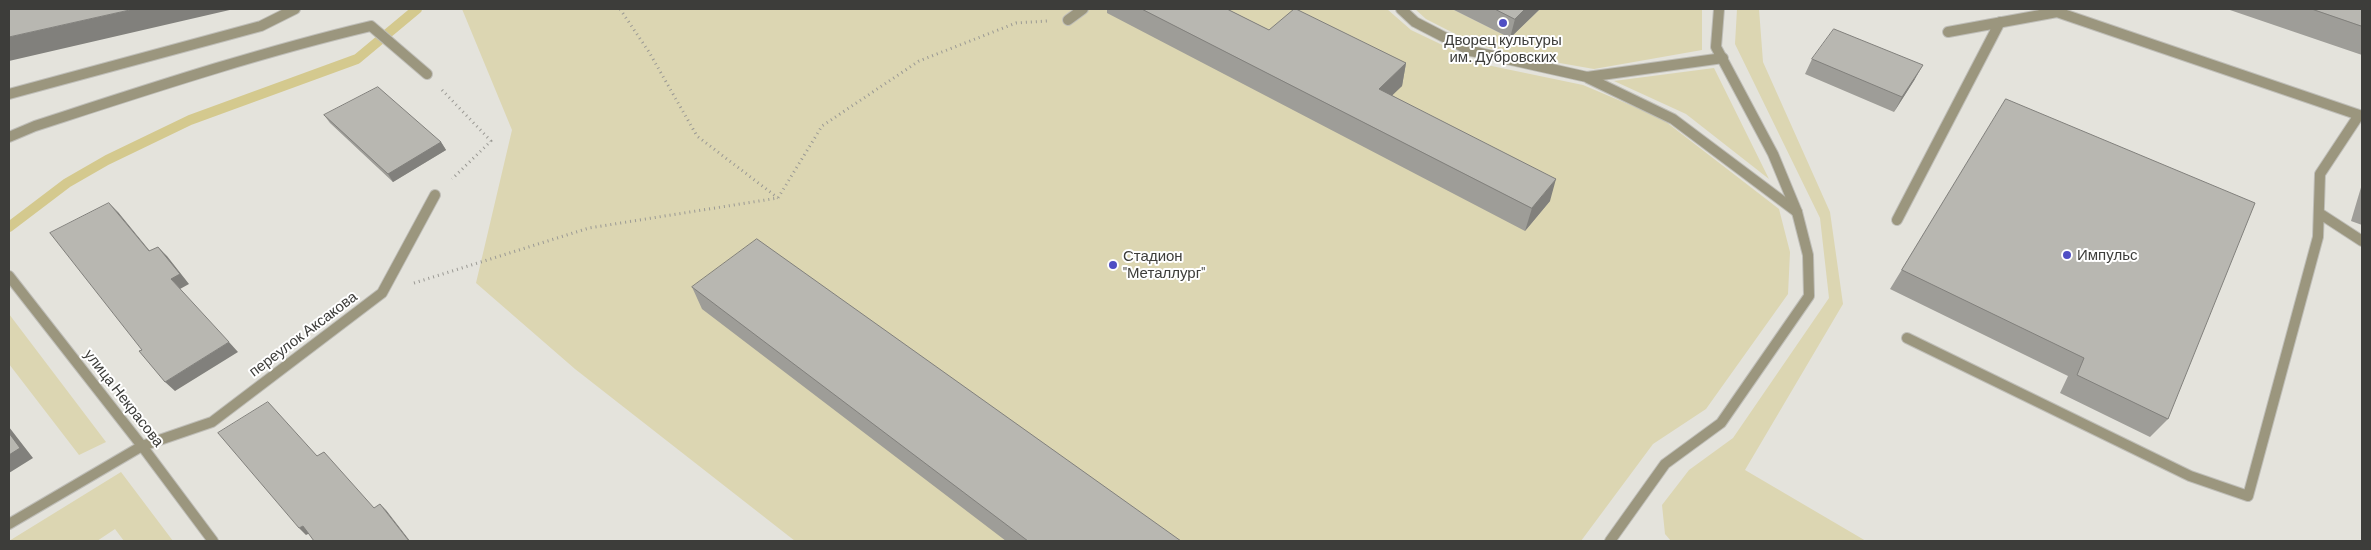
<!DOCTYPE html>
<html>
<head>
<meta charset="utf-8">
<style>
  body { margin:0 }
  #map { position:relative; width:2371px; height:550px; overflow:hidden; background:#e4e3dc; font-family:Barlow,sans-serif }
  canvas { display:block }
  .frame { position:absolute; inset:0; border:10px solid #3d3d3a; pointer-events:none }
</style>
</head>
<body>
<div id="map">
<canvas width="2371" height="550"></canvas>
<div class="frame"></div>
</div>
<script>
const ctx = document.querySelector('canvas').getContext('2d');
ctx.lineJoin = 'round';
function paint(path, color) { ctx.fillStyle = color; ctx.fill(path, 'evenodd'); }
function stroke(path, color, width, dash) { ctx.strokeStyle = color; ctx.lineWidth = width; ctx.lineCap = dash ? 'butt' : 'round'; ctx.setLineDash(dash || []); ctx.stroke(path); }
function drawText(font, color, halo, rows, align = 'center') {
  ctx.font = font + ' Barlow,sans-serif'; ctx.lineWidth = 4; ctx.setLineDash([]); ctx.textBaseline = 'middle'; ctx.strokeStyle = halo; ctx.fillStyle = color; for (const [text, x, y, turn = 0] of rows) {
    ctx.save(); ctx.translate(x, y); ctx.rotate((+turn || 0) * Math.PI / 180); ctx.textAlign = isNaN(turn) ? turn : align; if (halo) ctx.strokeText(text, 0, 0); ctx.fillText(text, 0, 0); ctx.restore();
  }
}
paint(new Path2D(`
  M 462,9 L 1387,9 L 1411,30 L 1482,64 L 1583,85 L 1661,118 L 1779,209 L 1790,252 L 1788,294 L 1706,409 L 1653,444 L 1581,541 L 795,541 L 575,369 L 476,283 L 512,130 Z
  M 1415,9 L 1452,9 L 1510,38 L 1540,9 L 1702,9 L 1702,50 L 1594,69 L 1508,54 L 1473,43 L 1426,19 Z
  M 1737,9 L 1759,9 L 1763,62 L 1830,212 L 1843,304 L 1745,470 L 1866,541 L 1671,541 L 1665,534 L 1662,505 L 1689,470 L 1733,438 L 1829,298 L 1820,218 L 1735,44 Z
  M 1714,68 L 1769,179 L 1686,114 L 1614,81 Z
  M 9,314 L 106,442 L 79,455 L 9,364 Z
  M 121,472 L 173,541 L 124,541 L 115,529 L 97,541 L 9,541 Z`), '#dcd6b2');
stroke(new Path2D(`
  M 9,227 L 67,183 L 107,160 L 190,120 L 357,59 L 417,9`), '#d4c98e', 10);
const lane = new Path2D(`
  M 1401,9 L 1415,22 L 1471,51 L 1587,77 L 1723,58
  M 1068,20 L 1083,9
  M 1948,32 L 2057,12 L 2362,116
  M 1588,78 L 1673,119 L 1797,212
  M 9,94 L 261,26 L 295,9
  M 9,137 L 35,126 C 146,90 257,53 371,26 L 427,74
  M 2319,213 L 2362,241
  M 1897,220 L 2000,22
  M 1907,338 L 2190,476 L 2248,496 L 2318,237 L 2320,174 L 2359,115`);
const street = new Path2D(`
  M 9,276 L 142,446 L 213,541
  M 9,524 L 142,446 L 212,422 L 382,293 L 435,195
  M 1610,541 L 1665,464 L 1721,423 L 1809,296 L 1808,255 L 1797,212 L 1773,154 L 1716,47 L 1719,9`);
stroke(lane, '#bfbeb8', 12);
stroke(street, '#bfbeb8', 12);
stroke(new Path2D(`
  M 620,9 L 649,52 L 697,136 L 778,198
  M 442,90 L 491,141 L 452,179
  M 414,283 L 589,228 L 778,198 L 822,126 L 919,61 L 1016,23 L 1047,21`), '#9a9994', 3, [1, 4]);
stroke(lane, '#9b967e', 10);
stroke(street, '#9b967e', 10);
paint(new Path2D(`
  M 1107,9 L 1227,9 L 1269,30 L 1406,63 L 1402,86 L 1392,95 L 1550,201 L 1525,231 L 1107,13 Z
  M 1452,9 L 1540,9 L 1510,38 Z
  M 2227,9 L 2362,9 L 2362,55 Z
  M 1812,59 L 1915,79 L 1894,112 L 1805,74 Z
  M 2006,99 L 2168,419 L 2150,437 L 2060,393 L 2068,376 L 1890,289 Z
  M 324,115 L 441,142 L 446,150 L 393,182 L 330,123 Z
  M 2362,184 L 2362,225 L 2351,221 Z
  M 692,287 L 1181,541 L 1006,541 L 702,309 Z`), '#9e9d98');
paint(new Path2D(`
  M 134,9 L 234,9 L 9,61 L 9,37 Z
  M 1525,9 L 1540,9 L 1510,38 L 1515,19 Z
  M 1406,63 L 1402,86 L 1376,111 L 1379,89 Z
  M 1923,65 L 1915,79 L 1894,112 L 1902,97 Z
  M 441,142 L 446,150 L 393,182 L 388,174 Z
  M 1556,179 L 1550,201 L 1525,231 L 1532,208 Z
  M 109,203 L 118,212 L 158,261 L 149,251 Z
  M 158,247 L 167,256 L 189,284 L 180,289 L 171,279 Z
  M 229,342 L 238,352 L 175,391 L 165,382 Z
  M 9,427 L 33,458 L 9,473 Z
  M 380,504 L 386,510 L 410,541 L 409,541 Z
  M 303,526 L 310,533 L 306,535 L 299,528 Z`), '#81807c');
const building = new Path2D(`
  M 9,9 L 134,9 L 9,37 Z
  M 1142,9 L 1227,9 L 1269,30 L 1294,9 L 1296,9 L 1406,63 L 1379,89 L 1556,179 L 1532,208 Z
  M 1495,9 L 1525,9 L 1515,19 Z
  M 2312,9 L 2362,9 L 2362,26 Z
  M 1834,29 L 1923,65 L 1902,97 L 1812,59 Z
  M 378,87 L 441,142 L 388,174 L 324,115 Z
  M 2006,99 L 2255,203 L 2168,419 L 2077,375 L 2084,358 L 1902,270 Z
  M 109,203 L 149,251 L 158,247 L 180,274 L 171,279 L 229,342 L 165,382 L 139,351 L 142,350 L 50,233 Z
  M 757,239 L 1181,541 L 1028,541 L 692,287 Z
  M 268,402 L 317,456 L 324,452 L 374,508 L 380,504 L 409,541 L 314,541 L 303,526 L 299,528 L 218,433 Z
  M 9,433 L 20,448 L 9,455 Z`);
paint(building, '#b8b7b1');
stroke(building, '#81807c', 1);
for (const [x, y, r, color] of [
  [1503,23,5,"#4f4ec4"],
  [2067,255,5,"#4f4ec4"],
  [1113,265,5,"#4f4ec4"]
]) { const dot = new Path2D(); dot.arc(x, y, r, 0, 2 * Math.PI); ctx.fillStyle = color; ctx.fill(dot); stroke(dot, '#fff', 2); }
drawText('15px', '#3d3d3a', '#fff', [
  ["Дворец культуры",1503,40,"center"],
  ["им. Дубровских",1503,57,"center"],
  ["Импульс",2077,255],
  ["Стадион",1123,256],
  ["\"Металлург\"",1123,273]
], 'left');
drawText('15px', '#3d3d3a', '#fff', [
  ["переулок Аксакова",303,334,-37],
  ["улица Некрасова",124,398,52]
]);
</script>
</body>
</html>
